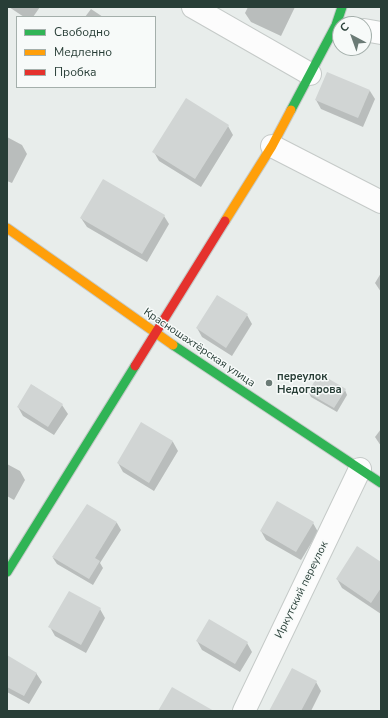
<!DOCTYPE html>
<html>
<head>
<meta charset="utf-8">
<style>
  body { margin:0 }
  #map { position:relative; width:388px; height:718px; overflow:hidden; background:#e8edeb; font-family:"Nunito Sans",sans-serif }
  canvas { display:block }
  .frame { position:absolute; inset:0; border:8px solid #283e37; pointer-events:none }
  .legend { position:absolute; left:16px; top:16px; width:140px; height:72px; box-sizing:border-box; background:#f7faf9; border:1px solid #a4afab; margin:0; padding:5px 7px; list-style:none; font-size:12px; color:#283e37 }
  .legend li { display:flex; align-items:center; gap:8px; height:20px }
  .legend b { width:20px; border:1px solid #a4afab }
  .north { position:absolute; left:332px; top:16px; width:40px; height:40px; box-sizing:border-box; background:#f7faf9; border:1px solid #a4afab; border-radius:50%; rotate:319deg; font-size:11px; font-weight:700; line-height:16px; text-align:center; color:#283e37 }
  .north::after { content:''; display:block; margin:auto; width:14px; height:18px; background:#6b7b76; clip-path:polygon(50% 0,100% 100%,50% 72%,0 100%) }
</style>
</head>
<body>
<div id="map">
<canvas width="388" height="718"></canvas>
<div class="frame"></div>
<ul class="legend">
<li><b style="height:5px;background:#30b455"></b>Свободно</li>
<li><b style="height:5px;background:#ff9f0a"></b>Медленно</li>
<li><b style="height:5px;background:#e5322d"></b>Пробка</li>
</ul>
<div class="north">С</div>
</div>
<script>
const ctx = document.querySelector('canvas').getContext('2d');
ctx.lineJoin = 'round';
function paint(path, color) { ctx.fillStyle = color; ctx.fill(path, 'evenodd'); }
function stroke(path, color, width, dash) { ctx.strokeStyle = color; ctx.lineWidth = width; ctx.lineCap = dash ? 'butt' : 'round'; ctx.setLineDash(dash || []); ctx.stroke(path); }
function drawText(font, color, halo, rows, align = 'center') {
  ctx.font = font + ' "Nunito Sans",sans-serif'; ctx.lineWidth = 3; ctx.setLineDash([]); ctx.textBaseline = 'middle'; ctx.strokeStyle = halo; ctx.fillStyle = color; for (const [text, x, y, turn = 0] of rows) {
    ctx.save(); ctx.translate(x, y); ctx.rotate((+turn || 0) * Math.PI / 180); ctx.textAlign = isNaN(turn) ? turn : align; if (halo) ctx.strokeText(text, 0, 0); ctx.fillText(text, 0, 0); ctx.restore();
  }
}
paint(new Path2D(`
  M 9,7 L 40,7 L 33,17 L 24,17 Z
  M 248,7 L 295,7 L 281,36 L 251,22 L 245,13 Z
  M 91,9 L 103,17 L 85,17 Z
  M 370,91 L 375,99 L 363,127 L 321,109 L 316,100 Z
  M 228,126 L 233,135 L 201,187 L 159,161 L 154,152 Z
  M 7,137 L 22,145 L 27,154 L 12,183 L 7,181 Z
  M 164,216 L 169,224 L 147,262 L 87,227 L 81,218 Z
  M 381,273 L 381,292 L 375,283 Z
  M 247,315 L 252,324 L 232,356 L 202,337 L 197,328 Z
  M 32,385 L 62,405 L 68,414 L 54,435 L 23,416 L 18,407 Z
  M 345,390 L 347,395 L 337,412 L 311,397 L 309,393 Z
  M 141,424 L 173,442 L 178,451 L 154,491 L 123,472 L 118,463 Z
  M 381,429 L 381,446 L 375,437 Z
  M 7,464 L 20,471 L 25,480 L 14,500 L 7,496 Z
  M 87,505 L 117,523 L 121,530 L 100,563 L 103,568 L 93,585 L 57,564 L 53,558 Z
  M 313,523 L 318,532 L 301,560 L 266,540 L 261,531 Z
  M 381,563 L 381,614 L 342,588 L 337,579 Z
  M 100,609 L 105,618 L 86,653 L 55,636 L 50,627 Z
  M 197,641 L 247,643 L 252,652 L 240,672 L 202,650 Z
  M 7,657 L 36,673 L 42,682 L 29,704 L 7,692 Z
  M 292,669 L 316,682 L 321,691 L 311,711 L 278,711 Z`), '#0003');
paint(new Path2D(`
  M 327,72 L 370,90 L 358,118 L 315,100 Z
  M 186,98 L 229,125 L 195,179 L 152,152 Z
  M 103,179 L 165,215 L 142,254 L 80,218 Z
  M 217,295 L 248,314 L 226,348 L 196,328 Z
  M 319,373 L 346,389 L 334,408 L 308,393 Z
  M 31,384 L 63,404 L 48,427 L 17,407 Z
  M 141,422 L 173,441 L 149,483 L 117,463 Z
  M 277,501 L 314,522 L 296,552 L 260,531 Z
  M 87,504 L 117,522 L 95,558 L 100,561 L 89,579 L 52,557 Z
  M 357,546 L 381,562 L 381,588 L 371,603 L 336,579 Z
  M 69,591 L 101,608 L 81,645 L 48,627 Z
  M 209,619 L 248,642 L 235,664 L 196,641 Z
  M 7,655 L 37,673 L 24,696 L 7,687 Z
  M 292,668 L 317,681 L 301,711 L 269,711 Z
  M 172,687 L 214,711 L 158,711 Z`), '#d1d5d4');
const street = new Path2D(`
  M 193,7 L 310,74
  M 364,30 L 381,33
  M 272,146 L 381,202
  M 244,711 L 360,469`);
const fast = new Path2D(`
  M 291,110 L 336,25 L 342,7
  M 173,345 L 381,483
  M 7,572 L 135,366`);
const slow = new Path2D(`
  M 225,221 L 272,146 L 291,110
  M 7,228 L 173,345`);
const jam = new Path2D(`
  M 135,366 L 225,221`);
stroke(street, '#c5cac8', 24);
stroke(fast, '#c5cac8', 11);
stroke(slow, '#c5cac8', 11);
stroke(jam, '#c5cac8', 11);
stroke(street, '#fcfcfc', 22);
stroke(fast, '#30b455', 9);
stroke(slow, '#ff9f0a', 9);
stroke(jam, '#e5322d', 9);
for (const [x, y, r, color] of [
  [269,383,4,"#6b7b76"]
]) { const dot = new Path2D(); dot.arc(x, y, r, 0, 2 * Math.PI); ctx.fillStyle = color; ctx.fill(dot); stroke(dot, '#f7faf9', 1.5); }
drawText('11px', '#283e37', '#f7faf9', [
  ["Красношахтёрская улица",199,348,34],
  ["Иркутский переулок",302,590,-64]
]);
drawText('bold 11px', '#283e37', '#f7faf9', [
  ["переулок",277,377],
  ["Недогарова",277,390]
], 'left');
</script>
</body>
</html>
